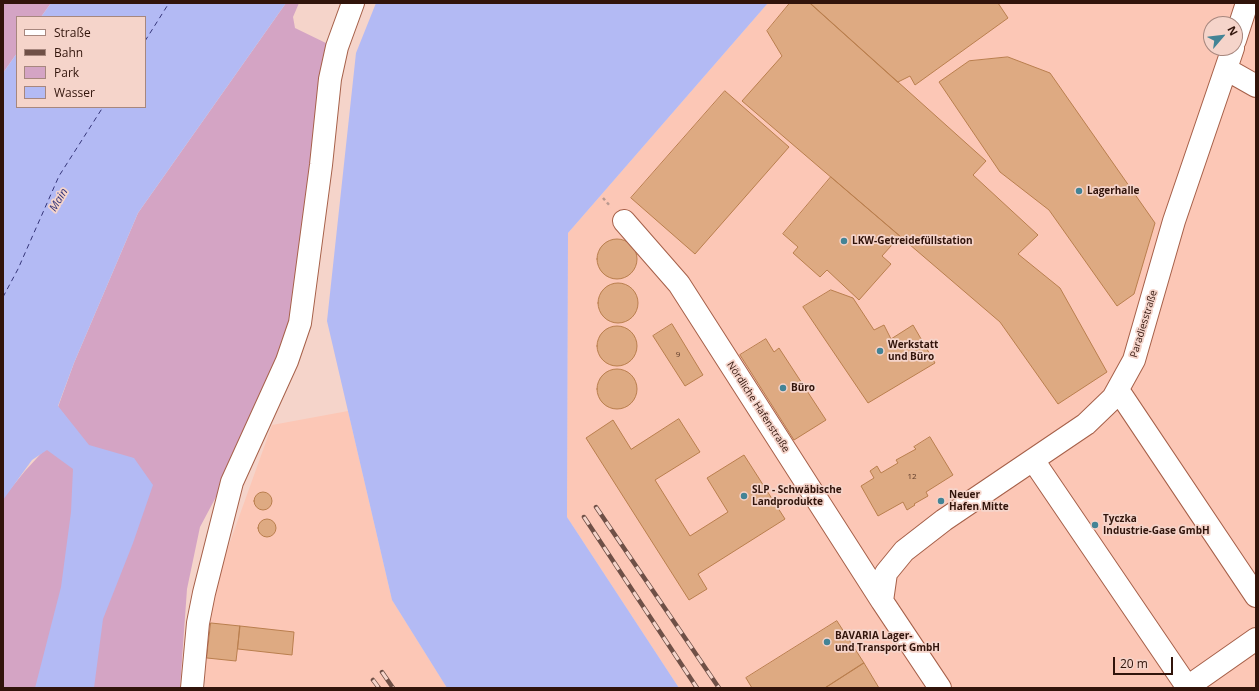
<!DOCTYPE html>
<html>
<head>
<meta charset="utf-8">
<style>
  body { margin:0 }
  #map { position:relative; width:1259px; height:691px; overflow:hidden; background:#f5d4ca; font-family:"Open Sans",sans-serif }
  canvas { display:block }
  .frame { position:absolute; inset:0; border:4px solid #31140b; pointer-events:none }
  .legend { position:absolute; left:16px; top:16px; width:130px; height:92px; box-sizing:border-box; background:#f5d4ca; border:1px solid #a7877e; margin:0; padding:5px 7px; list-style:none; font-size:12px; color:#31140b }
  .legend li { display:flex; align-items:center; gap:8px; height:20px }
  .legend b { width:20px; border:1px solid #a7877e }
  .north { position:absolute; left:1203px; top:16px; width:40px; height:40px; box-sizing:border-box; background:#f5d4ca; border:1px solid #a7877e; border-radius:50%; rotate:62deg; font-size:11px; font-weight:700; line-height:16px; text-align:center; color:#31140b }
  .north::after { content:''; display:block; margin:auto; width:14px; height:18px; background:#438496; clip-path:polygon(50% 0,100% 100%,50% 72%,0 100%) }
  .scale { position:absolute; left:1113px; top:657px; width:60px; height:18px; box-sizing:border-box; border:2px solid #31140b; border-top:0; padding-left:5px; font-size:12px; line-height:14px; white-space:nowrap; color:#31140b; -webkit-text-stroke:3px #f5d4ca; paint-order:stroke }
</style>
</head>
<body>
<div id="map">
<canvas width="1259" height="691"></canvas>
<div class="frame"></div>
<ul class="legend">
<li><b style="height:5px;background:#fff"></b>Straße</li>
<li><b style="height:5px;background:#6f5047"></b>Bahn</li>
<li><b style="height:11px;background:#d4a4c4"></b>Park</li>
<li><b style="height:11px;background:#b3baf4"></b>Wasser</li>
</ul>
<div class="north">N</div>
<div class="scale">20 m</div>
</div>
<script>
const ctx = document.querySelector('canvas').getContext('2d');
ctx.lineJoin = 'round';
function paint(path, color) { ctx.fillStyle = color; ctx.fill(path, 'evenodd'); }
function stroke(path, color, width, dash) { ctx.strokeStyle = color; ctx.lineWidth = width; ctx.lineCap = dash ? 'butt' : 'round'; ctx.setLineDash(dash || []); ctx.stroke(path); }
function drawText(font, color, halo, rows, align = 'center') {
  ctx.font = font + ' "Open Sans",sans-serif'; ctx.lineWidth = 3.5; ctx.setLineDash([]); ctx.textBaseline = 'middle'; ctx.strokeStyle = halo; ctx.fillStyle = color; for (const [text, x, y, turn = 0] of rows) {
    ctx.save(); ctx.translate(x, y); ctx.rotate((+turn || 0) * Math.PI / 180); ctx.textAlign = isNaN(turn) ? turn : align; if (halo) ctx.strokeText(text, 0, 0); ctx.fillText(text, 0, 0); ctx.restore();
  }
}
paint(new Path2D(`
  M 768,3 L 1256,3 L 1256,688 L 679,688 L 567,517 L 568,233 ZM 1211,24 L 1235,24 L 1235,48 L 1211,48 Z
  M 348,411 L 392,600 L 447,688 L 205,688 L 207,606 L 272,425 Z`), '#fcc7b6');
paint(new Path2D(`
  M 3,3 L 51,3 L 41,17 L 17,17 L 17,53 L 3,73 Z
  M 286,3 L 299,3 L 293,17 L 295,28 L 330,45 L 291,328 L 225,480 L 200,527 L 187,589 L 180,688 L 93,688 L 88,446 L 58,407 L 74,363 L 138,213 Z
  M 47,447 L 71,459 L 86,502 L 45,688 L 3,688 L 3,498 L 25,471 Z`), '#d4a4c4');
paint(new Path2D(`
  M 51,3 L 286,3 L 138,213 L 74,363 L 58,406 L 89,445 L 134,458 L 153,485 L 133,543 L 103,619 L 94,688 L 35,688 L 61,587 L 71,512 L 73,469 L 47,450 L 32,460 L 3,500 L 3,73 L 17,53 L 17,107 L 145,107 L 145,17 L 41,17 Z
  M 376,3 L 768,3 L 568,233 L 567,517 L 679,688 L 447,688 L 392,600 L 327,321 L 356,53 Z`), '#b3baf4');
stroke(new Path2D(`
  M 145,41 L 169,3
  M 3,297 L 18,269 L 59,176 L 103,107`), '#36367a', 1, [5, 4]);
const building = new Path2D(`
  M 790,3 L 810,3 L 986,161 L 973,175 L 1038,235 L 1018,254 L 1060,288 L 1107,372 L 1058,404 L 1000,322 L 742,101 L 782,56 L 767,31 Z
  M 810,3 L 998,3 L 1008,18 L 915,85 L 910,76 L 898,82 Z
  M 1008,57 L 1050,73 L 1155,223 L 1134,294 L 1117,306 L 1049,210 L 1000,172 L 939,82 L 969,61 Z
  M 725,91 L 789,147 L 695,254 L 631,198 Z
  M 831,177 L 900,236 L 882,256 L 891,264 L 859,300 L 827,270 L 820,277 L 793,253 L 798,247 L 783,234 Z
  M597 259a20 20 0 1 1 40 0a20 20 0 1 1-40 0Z
  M598 303a20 20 0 1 1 40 0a20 20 0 1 1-40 0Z
  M 831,290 L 853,298 L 874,330 L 884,325 L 891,339 L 913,325 L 935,363 L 868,403 L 803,307 Z
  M 672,324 L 703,375 L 685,386 L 653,336 Z
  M597 346a20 20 0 1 1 40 0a20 20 0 1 1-40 0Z
  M 766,339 L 774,352 L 779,348 L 826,420 L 794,440 L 740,355 Z
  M597 389a20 20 0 1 1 40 0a20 20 0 1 1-40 0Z
  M 679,419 L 700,452 L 655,480 L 690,536 L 728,512 L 707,478 L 744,455 L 785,519 L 698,574 L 707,589 L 689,600 L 586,438 L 613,420 L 631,449 Z
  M 930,437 L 953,475 L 926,492 L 928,496 L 914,504 L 915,505 L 907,510 L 903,502 L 878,516 L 861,486 L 874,478 L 870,471 L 877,466 L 881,473 L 898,463 L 896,460 L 916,449 L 914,447 Z
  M254 501a9 9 0 1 1 18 0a9 9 0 1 1-18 0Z
  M258 528a9 9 0 1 1 18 0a9 9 0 1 1-18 0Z
  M 837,621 L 864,663 L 825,688 L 752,688 L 746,678 Z
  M 211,623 L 240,626 L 236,661 L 207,658 Z
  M 240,626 L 294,632 L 292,655 L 238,649 Z
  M 864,663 L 879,688 L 825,688 Z`);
paint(building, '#deaa82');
stroke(building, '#ba7f4e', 1);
const minor = new Path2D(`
  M 1235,40 L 1247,3
  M 1226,69 L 1256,86
  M 624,221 L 679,284 L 882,601
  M 1118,390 L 1256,596
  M 1033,460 L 1188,688
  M 192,688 L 198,623 L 204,593 L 232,482 L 287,361 L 300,323 L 321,165 L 330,79 L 337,47 L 353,3
  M 940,688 L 882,601 L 886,573 L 904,551 L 944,520 L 1086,424 L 1113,398 L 1134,360 L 1174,221 L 1233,48
  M 1186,688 L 1256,639`);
stroke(minor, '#a66049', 24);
stroke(new Path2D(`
  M 603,198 L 611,207`), '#b99990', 2.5, [3, 3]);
stroke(minor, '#fff', 22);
const rail = new Path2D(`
  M 596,507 L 719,688
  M 584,517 L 697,688
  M 382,672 L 393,688
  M 373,680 L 379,688`);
stroke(rail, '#6f5047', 4.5);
stroke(rail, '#f5d4ca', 3, [9]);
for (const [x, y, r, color] of [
  [1079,191,4,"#438496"],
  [844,241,4,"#438496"],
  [880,351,4,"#438496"],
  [783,388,4,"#438496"],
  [744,496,4,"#438496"],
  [941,501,4,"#438496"],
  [1095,525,4,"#438496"],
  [827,642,4,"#438496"]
]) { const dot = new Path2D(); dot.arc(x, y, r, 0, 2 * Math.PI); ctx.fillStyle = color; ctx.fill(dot); stroke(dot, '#f5d4ca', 1.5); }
drawText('8px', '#5c3a29', null, [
  ["9",678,355],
  ["12",912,477]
]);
drawText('bold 10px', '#31140b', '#f5d4ca', [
  ["Lagerhalle",1087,191],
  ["LKW-Getreidefüllstation",852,241],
  ["Werkstatt",888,345],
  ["und Büro",888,357],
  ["Büro",791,388],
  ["SLP - Schwäbische",752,490],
  ["Landprodukte",752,502],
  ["Neuer",949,495],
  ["Hafen Mitte",949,507],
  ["Tyczka",1103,519],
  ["Industrie-Gase GmbH",1103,531],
  ["BAVARIA Lager-",835,636],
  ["und Transport GmbH",835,648]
], 'left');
drawText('10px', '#31140b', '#f5d4ca', [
  ["Paradiesstraße",1144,324,-73],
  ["Nördliche Hafenstraße",758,407,57]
]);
drawText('italic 11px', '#36367a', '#f5d4ca', [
  ["Main",59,200,-59]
]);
</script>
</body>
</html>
